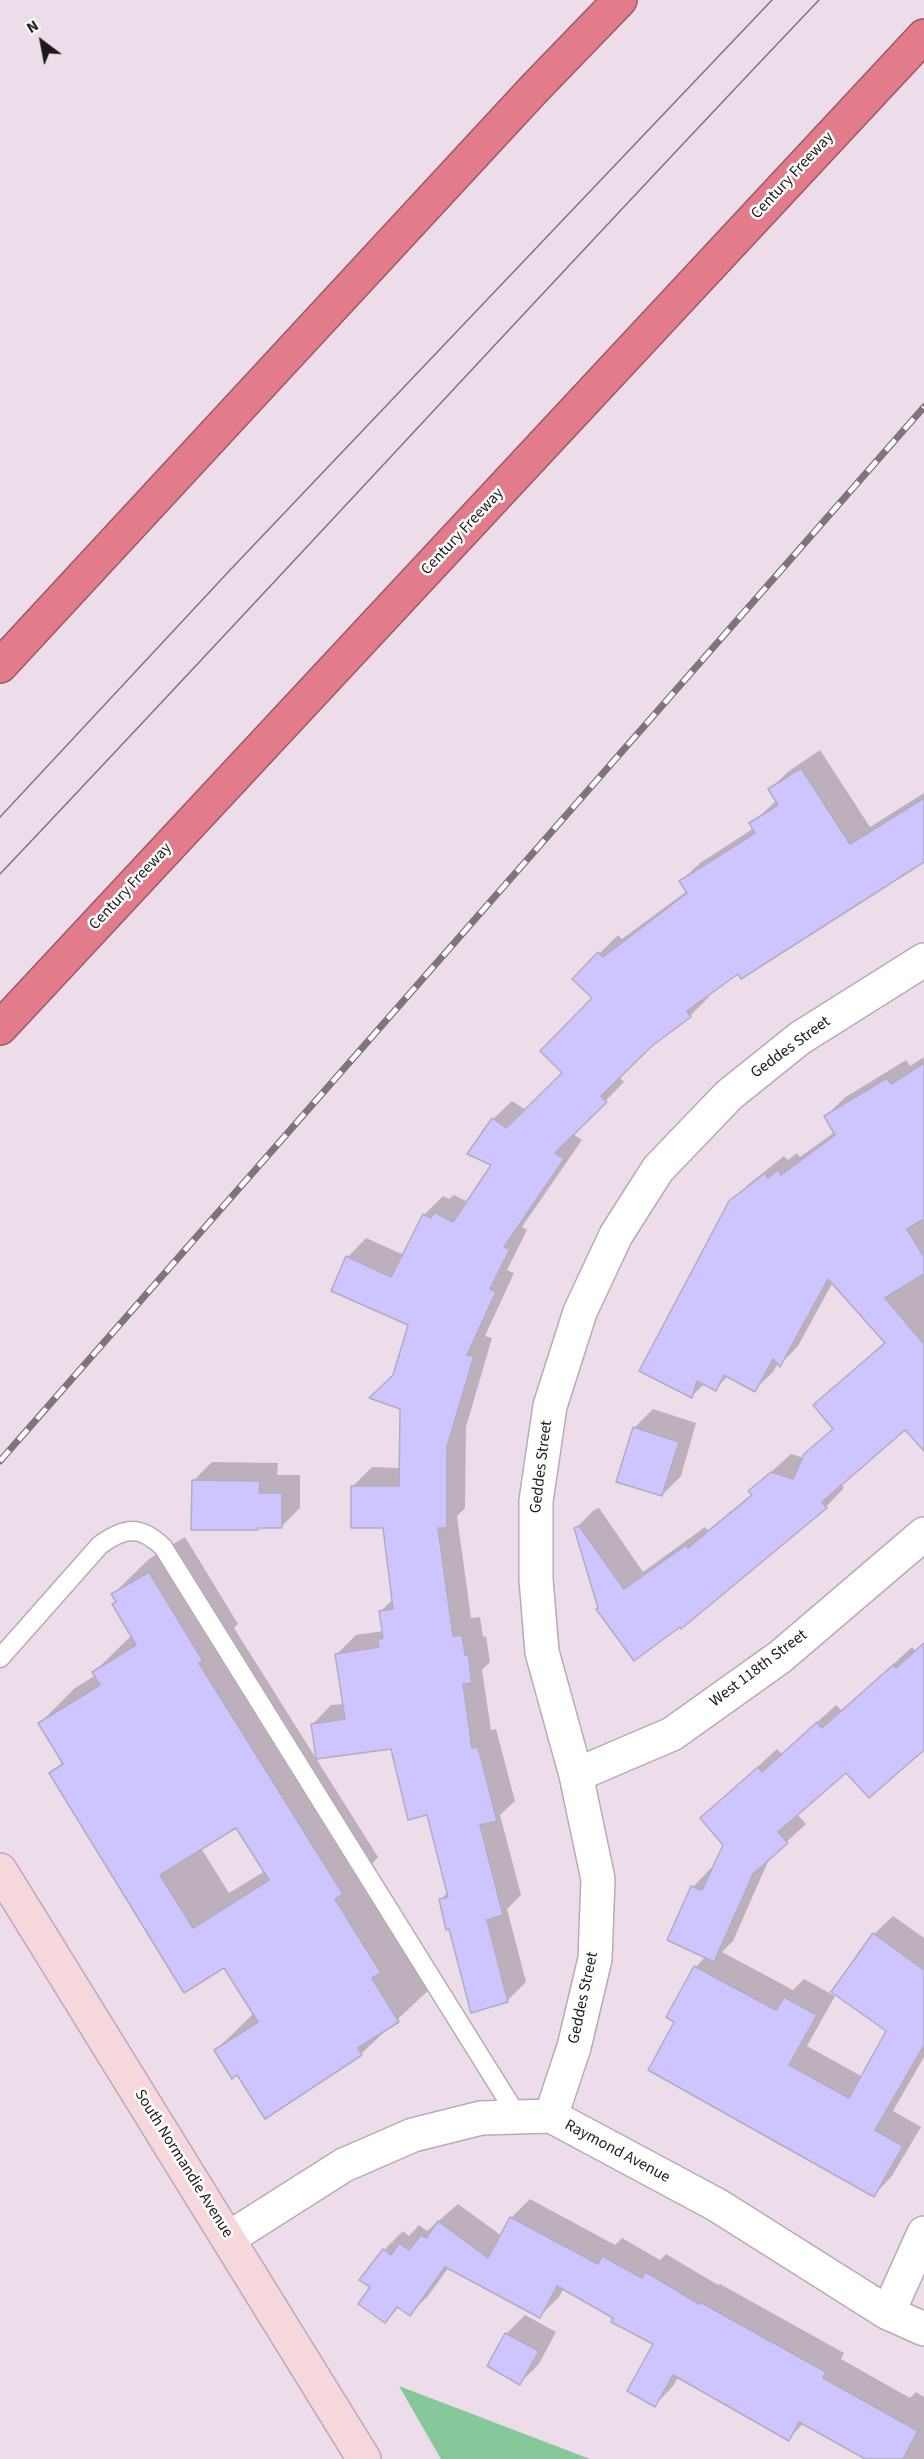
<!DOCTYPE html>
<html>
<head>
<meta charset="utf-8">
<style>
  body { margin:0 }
  #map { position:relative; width:924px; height:2459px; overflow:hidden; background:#edddeb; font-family:"Source Sans 3",sans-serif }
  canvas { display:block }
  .north { position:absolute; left:12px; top:12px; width:60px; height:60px; -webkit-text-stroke:4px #fff; paint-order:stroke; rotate:328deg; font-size:16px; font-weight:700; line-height:24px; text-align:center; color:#1d181c }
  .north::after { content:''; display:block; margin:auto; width:21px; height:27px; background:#1d181c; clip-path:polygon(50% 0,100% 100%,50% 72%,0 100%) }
</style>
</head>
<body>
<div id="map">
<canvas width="924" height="2459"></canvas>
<div class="north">N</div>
</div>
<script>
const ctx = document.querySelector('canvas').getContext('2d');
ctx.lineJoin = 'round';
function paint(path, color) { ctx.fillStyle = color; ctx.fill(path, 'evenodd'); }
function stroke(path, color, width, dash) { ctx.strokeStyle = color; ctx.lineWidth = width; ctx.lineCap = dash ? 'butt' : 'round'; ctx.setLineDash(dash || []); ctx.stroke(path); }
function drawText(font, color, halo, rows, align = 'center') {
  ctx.font = font + ' "Source Sans 3",sans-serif'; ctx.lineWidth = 5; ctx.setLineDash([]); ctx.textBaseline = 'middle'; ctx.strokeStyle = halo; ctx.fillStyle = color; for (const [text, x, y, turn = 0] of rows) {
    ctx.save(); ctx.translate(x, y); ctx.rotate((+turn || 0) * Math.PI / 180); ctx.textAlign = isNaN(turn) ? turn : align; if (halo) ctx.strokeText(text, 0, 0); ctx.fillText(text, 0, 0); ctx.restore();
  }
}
paint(new Path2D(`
  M 399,2386 L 590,2459 L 441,2459 Z`), '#86c899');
paint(new Path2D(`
  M 820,750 L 870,827 L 924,793 L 924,858 L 738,972 L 707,994 L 709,997 L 690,1016 L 651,1045 L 619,1077 L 624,1082 L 573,1134 L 582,1140 L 522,1227 L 527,1230 L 507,1270 L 514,1273 L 485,1336 L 492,1338 L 466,1427 L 465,1508 L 457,1516 L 471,1618 L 480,1617 L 483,1637 L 486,1636 L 490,1662 L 482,1670 L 491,1730 L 496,1729 L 515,1801 L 500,1815 L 521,1895 L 507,1909 L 526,1982 L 507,2001 L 450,1927 L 440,1900 L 448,1892 L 428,1813 L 392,1747 L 313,1724 L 331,1705 L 345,1704 L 337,1654 L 356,1635 L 383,1631 L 381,1611 L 393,1599 L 384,1526 L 353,1486 L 372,1467 L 400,1468 L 401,1408 L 394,1375 L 409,1325 L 348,1257 L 366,1238 L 404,1255 L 424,1215 L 443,1196 L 449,1199 L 454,1195 L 468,1202 L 493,1165 L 493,1119 L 512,1101 L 526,1110 L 564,1073 L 594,998 L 574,979 L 618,935 L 622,939 L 687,891 L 681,881 L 700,863 L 754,828 L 751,824 L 777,800 L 770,789 L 789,771 Z
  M 924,1057 L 924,1421 L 906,1427 L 841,1484 L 844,1488 L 826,1507 L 682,1627 L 599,1608 L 575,1529 L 594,1510 L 599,1508 L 643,1572 L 705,1527 L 708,1530 L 752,1494 L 750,1491 L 791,1454 L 804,1458 L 834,1427 L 815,1405 L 886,1341 L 833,1282 L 798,1346 L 780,1365 L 778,1363 L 773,1372 L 754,1390 L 728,1376 L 715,1389 L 704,1384 L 691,1397 L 730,1202 L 750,1183 L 784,1156 L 788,1160 L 797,1153 L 800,1157 L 835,1132 L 825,1117 L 844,1098 L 906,1060 L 910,1066 Z
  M 653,1409 L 696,1423 L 681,1476 L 662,1495 L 634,1428 Z
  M 212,1462 L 278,1463 L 277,1475 L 300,1475 L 300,1508 L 281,1527 L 260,1527 L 258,1529 L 193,1481 Z
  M 185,1537 L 238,1624 L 234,1628 L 378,1857 L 371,1865 L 434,1985 L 361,2054 L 265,2117 L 238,2073 L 216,2050 L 254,2013 L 224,1966 L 51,1773 L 63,1762 L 40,1723 L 75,1688 L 96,1675 L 94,1672 L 132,1635 L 113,1594 L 149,1559 ZM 236,1826 L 265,1871 L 229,1893 L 201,1848 Z
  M 924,1643 L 924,1748 L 846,1770 L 797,1814 L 806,1824 L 770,1857 L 733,1941 L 722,1952 L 793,1990 L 804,1979 L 835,1996 L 807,2046 L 863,2077 L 888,2031 L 874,1934 L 893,1916 L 924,1938 L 924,2057 L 893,2111 L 921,2127 L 892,2176 L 874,2195 L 668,2017 L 696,1967 L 706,1956 L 693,1887 L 711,1868 L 714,1869 L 725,1845 L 702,1818 L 777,1749 L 782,1754 L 836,1705 L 842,1711 L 912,1647 L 915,1651 Z
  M 530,2199 L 615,2245 L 622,2238 L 660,2260 L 666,2254 L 718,2285 L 720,2284 L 844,2353 L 841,2359 L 910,2398 L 916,2392 L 924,2397 L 924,2459 L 868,2459 L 804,2423 L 788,2439 L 679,2376 L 673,2386 L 655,2405 L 655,2344 L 615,2317 L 564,2288 L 559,2297 L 540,2316 L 449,2267 L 428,2296 L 410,2314 L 399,2307 L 385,2321 L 372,2287 L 361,2279 L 384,2250 L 403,2231 L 409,2236 L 419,2225 L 427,2231 L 458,2204 L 502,2236 L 511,2218 Z
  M 525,2315 L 556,2332 L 539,2364 L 520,2383 L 506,2334 Z`), '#0003');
const building = new Path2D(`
  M 801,768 L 850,844 L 924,798 L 924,862 L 741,979 L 738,974 L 687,1011 L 691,1017 L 652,1046 L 601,1096 L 607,1102 L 555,1153 L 564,1159 L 504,1247 L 510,1249 L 490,1289 L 496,1292 L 467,1355 L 474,1356 L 447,1447 L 447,1528 L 438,1528 L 453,1636 L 462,1635 L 465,1655 L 468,1654 L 472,1683 L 463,1684 L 472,1748 L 478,1747 L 497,1821 L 480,1825 L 503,1915 L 487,1920 L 508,2002 L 471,2013 L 449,1929 L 446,1930 L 439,1899 L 448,1897 L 427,1815 L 408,1820 L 391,1749 L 316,1759 L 311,1724 L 345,1719 L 335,1654 L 379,1647 L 378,1639 L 383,1638 L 379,1611 L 393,1609 L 383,1528 L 351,1528 L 351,1486 L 399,1486 L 400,1409 L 369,1398 L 393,1375 L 408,1325 L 331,1291 L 346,1256 L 391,1277 L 423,1214 L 431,1218 L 434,1212 L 453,1222 L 491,1165 L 467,1154 L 492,1118 L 506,1128 L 562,1073 L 540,1051 L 592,998 L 572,979 L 598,952 L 603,957 L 687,893 L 679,881 L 755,833 L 749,823 L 778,805 L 768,789 Z
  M 924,1063 L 924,1219 L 907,1229 L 924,1257 L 924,1274 L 885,1298 L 924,1344 L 924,1451 L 905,1430 L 822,1502 L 827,1508 L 681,1629 L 680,1627 L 634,1661 L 596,1609 L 598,1608 L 574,1528 L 579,1526 L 624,1589 L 686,1545 L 688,1548 L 752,1495 L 748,1491 L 771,1472 L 793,1479 L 804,1454 L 833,1429 L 813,1405 L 885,1343 L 828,1279 L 780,1367 L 773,1359 L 755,1392 L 724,1375 L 716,1391 L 697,1381 L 692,1398 L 639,1371 L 729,1201 L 765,1173 L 768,1178 L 778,1170 L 781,1175 L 835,1135 L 824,1116 L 887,1078 L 891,1084 Z
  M 633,1427 L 679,1442 L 662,1496 L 616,1482 Z
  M 192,1480 L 260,1481 L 259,1493 L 282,1493 L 282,1528 L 258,1528 L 258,1530 L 191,1530 Z
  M 149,1572 L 203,1661 L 199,1663 L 343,1894 L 335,1899 L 381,1973 L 372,1978 L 399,2022 L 358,2048 L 362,2055 L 265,2119 L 237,2075 L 232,2079 L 214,2050 L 258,2022 L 224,1968 L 184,1993 L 49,1773 L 63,1764 L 38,1723 L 100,1685 L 92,1672 L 136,1645 L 112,1604 L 116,1602 L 111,1594 ZM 236,1828 L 269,1880 L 193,1928 L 160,1875 Z
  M 924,1643 L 924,1750 L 869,1798 L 846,1773 L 778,1832 L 788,1843 L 753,1874 L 714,1962 L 667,1940 L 691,1886 L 702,1890 L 723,1845 L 700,1818 L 758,1767 L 762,1772 L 817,1722 L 822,1728 L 893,1665 L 896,1668 Z
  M 873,1933 L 924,1970 L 924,2045 L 875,2130 L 903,2146 L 874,2197 L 648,2070 L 674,2022 L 666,2017 L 694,1966 L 776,2010 L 784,1997 L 817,2015 L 789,2065 L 849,2098 L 886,2031 L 831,1992 Z
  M 510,2217 L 598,2264 L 602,2256 L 642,2278 L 646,2272 L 699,2304 L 700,2302 L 826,2372 L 823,2378 L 918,2431 L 903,2459 L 865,2459 L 799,2422 L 789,2441 L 673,2375 L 655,2407 L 627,2391 L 653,2344 L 611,2322 L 613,2318 L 557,2286 L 540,2318 L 445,2267 L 410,2316 L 397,2307 L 385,2323 L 358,2304 L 370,2287 L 359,2280 L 383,2249 L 391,2255 L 399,2243 L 409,2250 L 421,2235 L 426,2238 L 438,2221 L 488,2258 Z
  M 505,2333 L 539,2351 L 520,2385 L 487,2366 Z`);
paint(building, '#cec4ff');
stroke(building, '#b0adbf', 1.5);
const lane = new Path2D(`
  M 0,1658 L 100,1545 C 125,1527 140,1525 163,1547 L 518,2117`);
const street = new Path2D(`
  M 576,1775 L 672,1734 L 780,1657 L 924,1534
  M 551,2116 L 574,2047 L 595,1959 L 598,1879 L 576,1775 L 542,1652 L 536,1579 L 536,1501 L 550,1406 L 580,1312 L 616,1235 L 658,1169 L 729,1095 L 800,1038 L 924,960
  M 229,2238 L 344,2165 L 413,2135 L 481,2118 L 551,2116 L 717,2205 L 888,2313 L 924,2329
  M 888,2313 L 924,2233`);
const secondary = new Path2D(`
  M 0,1870 L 364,2459`);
const highway = new Path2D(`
  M 0,666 L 534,89 L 620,0
  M 0,1028 L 924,36`);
stroke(lane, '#b9aab7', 21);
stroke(street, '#b9aab7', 36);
stroke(secondary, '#b9aab7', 36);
stroke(highway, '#9d5964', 36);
stroke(lane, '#fff', 18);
stroke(street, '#fff', 33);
stroke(secondary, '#f6d8dc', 33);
stroke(highway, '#e27c8a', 33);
stroke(new Path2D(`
  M 0,817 L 231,569 L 772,0
  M 0,874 C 275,584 544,289 819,0`), '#7e747c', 1.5);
const rail = new Path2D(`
  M 0,1461 L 924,407`);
stroke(rail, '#7e747c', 7);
stroke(rail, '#fff', 4.5, [14]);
drawText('16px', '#1d181c', '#fff', [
  ["Century Freeway",793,176,-47],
  ["Century Freeway",463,532,-47],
  ["Century Freeway",131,887,-47],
  ["Geddes Street",791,1048,-36],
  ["Geddes Street",542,1467,-83],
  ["West 118th Street",759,1669,-37],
  ["Geddes Street",584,1998,-78],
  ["Raymond Avenue",617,2152,28],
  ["South Normandie Avenue",183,2164,58]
]);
</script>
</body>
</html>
